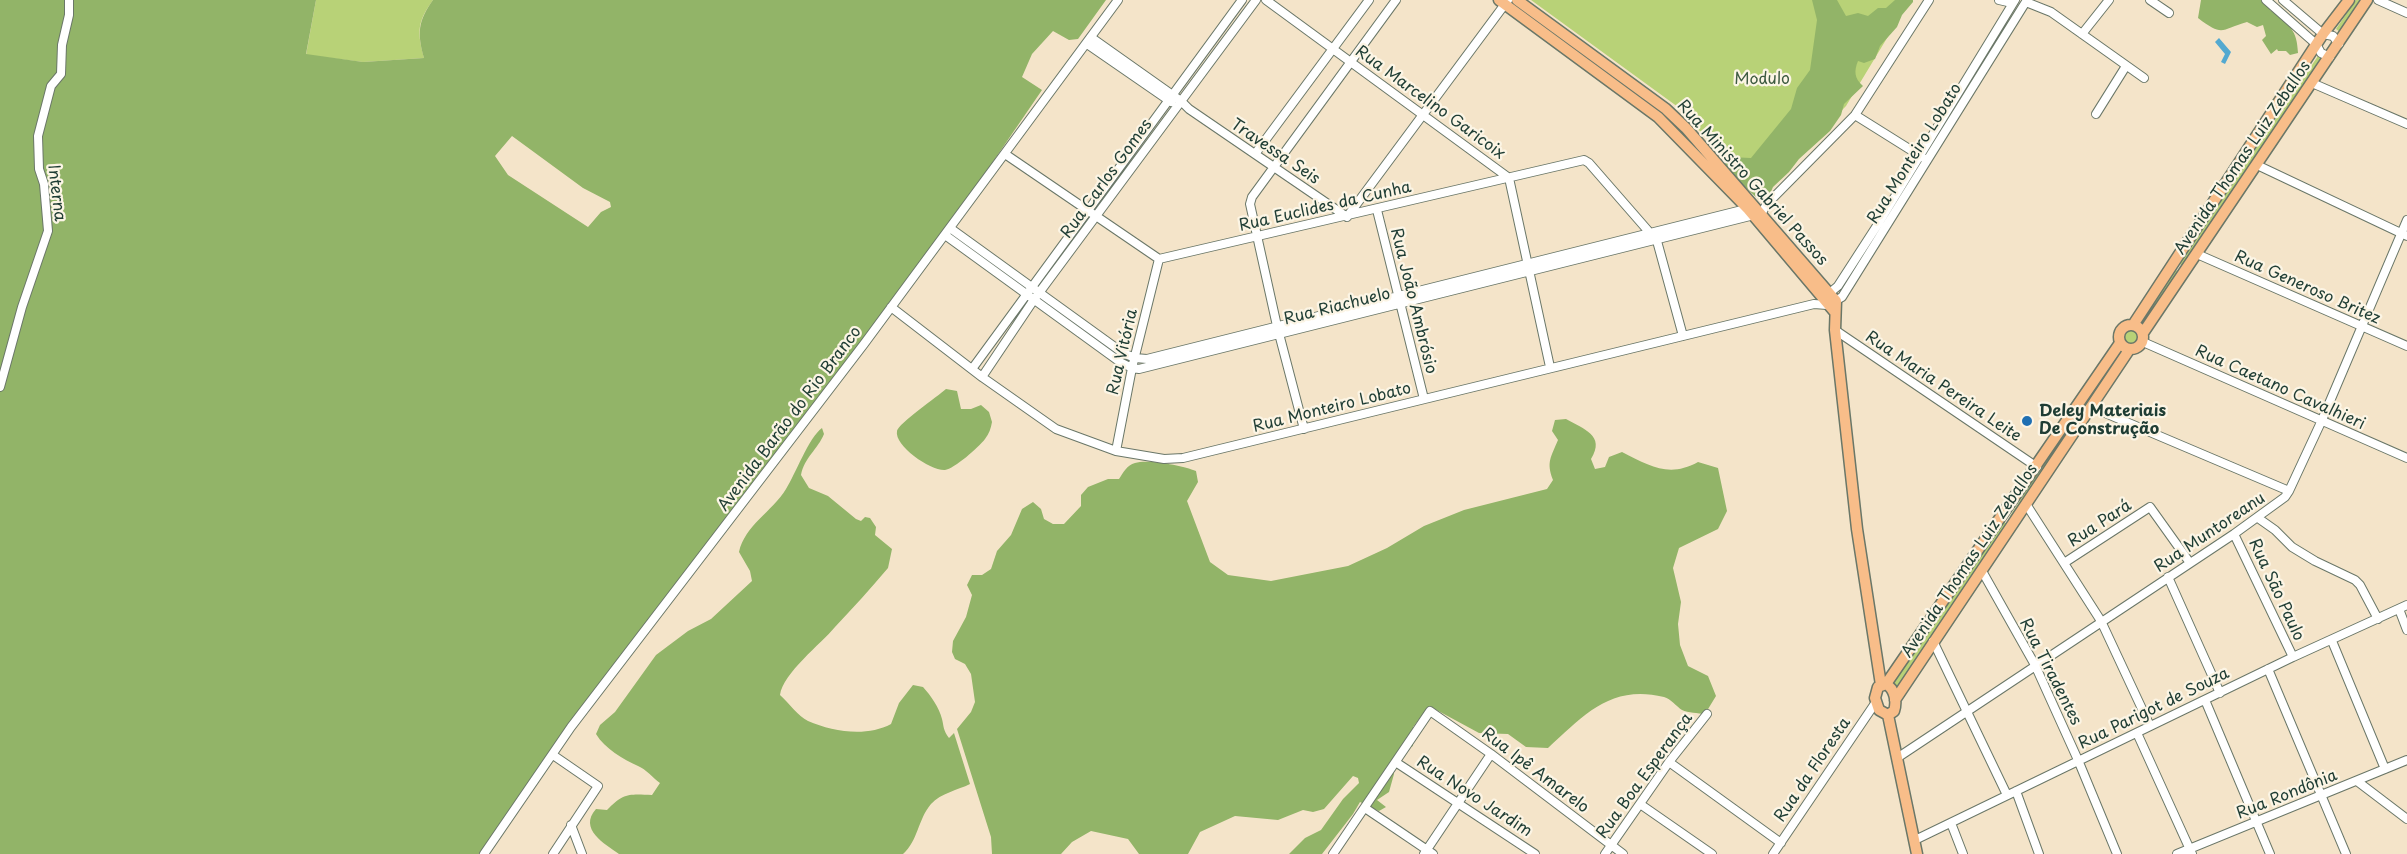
<!DOCTYPE html>
<html>
<head>
<meta charset="utf-8">
<style>
  body { margin:0 }
  canvas { display:block; background:#f4e4c9 }
</style>
</head>
<body>
<canvas width="2407" height="854"></canvas>
<script>
const ctx = document.querySelector('canvas').getContext('2d');
ctx.lineJoin = 'round';
function paint(path, color) { ctx.fillStyle = color; ctx.fill(path, 'evenodd'); }
function stroke(path, color, width, dash) { ctx.strokeStyle = color; ctx.lineWidth = width; ctx.lineCap = dash ? 'butt' : 'round'; ctx.setLineDash(dash || []); ctx.stroke(path); }
function drawText(font, color, halo, rows, align = 'center') {
  ctx.font = font + ' "Playpen Sans",sans-serif'; ctx.lineWidth = 4.5; ctx.setLineDash([]); ctx.textBaseline = 'middle'; ctx.strokeStyle = halo; ctx.fillStyle = color; for (const [text, x, y, turn = 0] of rows) {
    ctx.save(); ctx.translate(x, y); ctx.rotate((+turn || 0) * Math.PI / 180); ctx.textAlign = isNaN(turn) ? turn : align; if (halo) ctx.strokeText(text, 0, 0); ctx.fillText(text, 0, 0); ctx.restore();
  }
}
paint(new Path2D(`
  M 316,0 L 433,0 C 417,22 417,32 424,58 L 363,62 L 306,55 Z
  M 1531,0 L 1910,0 L 1846,106 L 1759,196 L 1678,107 Z
  M 2356,0 L 2362,0 L 2340,32 L 2336,29 Z
  M 2318,56 L 2323,59 L 2182,266 L 2180,264 L 2193,241 Z
  M 2174,269 L 2179,272 L 2143,325 L 2138,322 Z
  M2121 337a10 10 0 1 1 20 0a10 10 0 1 1-20 0Z
  M 2119,350 L 2124,352 L 2012,519 L 2010,516 L 2023,496 L 2023,493 Z
  M 2003,521 L 2008,525 L 1895,691 L 1892,684 Z`), '#b8d277');
paint(new Path2D(`
  M 0,0 L 316,0 L 306,54 L 363,62 L 424,58 C 417,33 418,21 433,0 L 1106,0 L 1078,39 L 1069,40 L 1053,31 L 1032,54 L 1022,77 L 1042,90 L 949,226 L 569,728 L 482,854 L 0,854 ZM 512,136 L 583,188 L 610,202 L 611,207 L 601,212 L 588,227 L 508,175 L 495,156 Z
  M 1812,0 L 1837,0 L 1846,16 L 1858,13 L 1868,16 L 1878,8 L 1886,8 L 1895,0 L 1913,0 L 1913,2 L 1902,15 L 1897,27 L 1880,46 L 1875,59 L 1864,63 L 1858,61 C 1854,71 1854,78 1863,86 L 1844,104 L 1841,115 L 1830,131 L 1799,159 L 1789,172 L 1773,187 L 1769,196 L 1759,200 L 1727,170 L 1724,160 L 1729,157 L 1751,158 L 1791,109 L 1797,88 L 1810,70 L 1817,20 Z
  M 2201,0 L 2264,0 L 2271,11 L 2273,10 C 2290,26 2297,30 2298,53 L 2290,55 L 2286,51 L 2278,51 L 2277,49 L 2271,54 L 2262,40 L 2266,36 L 2263,25 L 2257,27 L 2247,22 C 2221,29 2224,38 2198,18 Z
  M 946,389 L 957,391 L 961,409 L 971,409 L 981,405 L 989,412 L 992,422 C 991,428 989,434 985,439 C 979,447 954,469 945,470 C 931,471 894,446 897,431 C 898,424 938,396 946,389 Z
  M 1566,419 C 1583,429 1606,435 1591,459 L 1595,469 L 1605,467 L 1609,457 L 1622,452 C 1650,466 1669,478 1698,462 L 1718,468 L 1727,511 L 1718,529 L 1679,548 L 1673,568 L 1681,602 L 1678,624 L 1680,645 L 1688,666 L 1708,676 L 1716,696 L 1705,714 C 1698,713 1688,713 1682,710 C 1676,706 1671,699 1664,697 C 1611,684 1584,715 1548,748 L 1526,747 L 1508,734 L 1479,733 L 1431,707 L 1426,710 L 1413,727 L 1413,746 L 1409,748 L 1405,756 L 1392,763 L 1394,774 L 1389,792 L 1377,800 L 1386,807 L 1379,811 L 1360,802 L 1353,814 L 1322,854 L 1289,854 L 1305,838 L 1321,830 L 1343,799 L 1359,783 L 1358,778 L 1353,776 L 1324,809 L 1313,812 L 1303,810 L 1278,820 L 1235,816 L 1200,832 L 1188,854 L 1139,854 L 1128,839 L 1091,831 L 1072,842 L 1061,854 L 992,854 L 991,837 L 957,729 L 971,712 L 975,702 L 971,674 L 965,664 L 955,659 L 952,652 L 953,641 L 966,617 L 972,595 L 967,585 L 972,575 L 982,575 L 991,569 L 997,551 L 1011,535 L 1022,509 L 1033,502 L 1041,509 L 1044,519 L 1053,524 L 1064,524 L 1081,506 L 1081,495 L 1088,487 L 1108,479 L 1119,479 C 1123,473 1127,465 1135,463 C 1149,459 1183,466 1196,471 L 1198,482 L 1187,501 L 1210,562 L 1228,575 L 1271,581 L 1348,566 L 1387,548 L 1424,526 L 1464,510 L 1547,489 L 1553,480 C 1546,462 1551,457 1558,440 L 1552,431 L 1555,420 Z
  M 822,428 L 824,434 C 818,449 804,458 801,475 L 809,488 L 828,496 L 856,519 L 861,521 L 865,517 L 870,518 L 876,527 L 875,535 L 892,549 L 888,568 C 871,588 853,608 835,627 C 821,644 783,673 780,695 C 789,703 798,716 808,721 C 833,732 867,737 891,724 L 899,703 L 913,685 L 923,687 C 931,696 939,707 942,719 C 944,727 943,730 949,738 L 954,733 L 970,784 C 958,790 941,793 931,804 C 918,819 918,841 903,854 L 619,854 C 605,844 578,829 596,809 L 607,810 C 624,793 628,794 652,795 L 660,783 C 653,778 646,769 638,766 C 623,759 605,749 596,734 L 600,725 L 615,712 L 656,655 L 688,631 L 711,619 L 752,581 L 750,571 L 739,552 C 745,525 772,512 786,489 C 795,475 809,437 822,428 Z`), '#92b468');
paint(new Path2D(`
  M 2219,38 L 2231,52 L 2225,64 L 2221,62 L 2225,54 L 2215,42 Z`), '#53a9d0');
const minor = new Path2D(`
  M 1266,0 L 1509,178 L 1550,367
  M 1999,0 L 2012,3
  M 2150,0 L 2169,13
  M 2266,0 L 2316,44 L 2321,53 L 2330,57
  M 2283,0 L 2323,34 L 2333,36 L 2339,44
  M 2378,0 L 2407,13
  M 2026,2 L 2051,12 L 2144,78
  M 2082,34 L 2109,0
  M 1092,38 L 1181,101 L 1189,109 L 1347,217 L 1508,0
  M 1087,44 L 1171,102
  M 2312,83 L 2407,124
  M 2096,114 L 2126,66
  M 1855,115 L 1922,157
  M 1005,154 L 1159,259 L 1584,160 L 1589,163 L 1657,241 L 1683,336
  M 1255,154 L 1369,0
  M 2257,165 L 2407,236
  M 1377,210 L 1424,399
  M 950,228 L 1123,353 L 1135,358 L 1147,359 L 1750,208
  M 945,235 L 1120,362 L 1132,368 L 1139,369 L 1762,213 L 1766,205 L 1855,115 L 1929,0
  M 2197,254 L 2407,346
  M 1826,296 L 1838,286 L 1880,221 L 2015,0
  M 891,307 L 982,377 L 1056,429 L 1116,451 L 1164,459 L 1183,458 L 1814,304 L 1827,305 L 1842,297 L 2027,0
  M 1835,330 L 2037,467
  M 2143,342 L 2407,458
  M 972,369 L 1242,0
  M 982,377 L 1033,301 L 1256,0
  M 0,387 L 22,307 L 48,231 L 44,184 L 39,169 L 38,136 L 51,86 L 61,74 L 62,45 L 69,15 L 69,0
  M 2091,407 L 2289,491
  M 1304,429 L 1277,326 L 1250,204 L 1252,197 L 1396,0
  M 1116,451 L 1132,368 L 1159,259
  M 2026,504 L 2101,621 L 2150,726
  M 2258,518 L 2275,530 L 2292,547 L 2315,561 L 2355,580 L 2360,585 L 2378,619
  M 2234,534 L 2293,657
  M 2064,563 L 2150,507 L 2190,563
  M 1982,571 L 2035,665 L 2078,760 L 2117,854
  M 2168,577 L 2220,693
  M 2399,609 L 2407,630
  M 1933,641 L 2007,795
  M 2332,641 L 2385,769
  M 2268,669 L 2346,854
  M 2205,700 L 2270,854
  M 2137,733 L 2192,854
  M 1897,758 L 2234,534 L 2285,497 L 2289,491 L 2322,420 L 2407,220
  M 1669,762 L 1781,843
  M 1397,763 L 1535,854
  M 2357,781 L 2407,819
  M 2016,791 L 2039,854
  M 1640,804 L 1712,854
  M 1365,808 L 1433,854
  M 1951,823 L 1963,854
  M 571,825 L 582,854
  M 1915,840 L 2293,657 L 2407,605
  M 484,854 L 571,727 L 864,344 L 1118,0
  M 553,854 L 598,786 L 553,755
  M 1333,854 L 1430,711 L 1491,754 L 1623,854
  M 1424,854 L 1491,754
  M 1605,854 L 1669,762 L 1707,714
  M 1773,854 L 1876,702
  M 2177,854 L 2407,760`);
const major = new Path2D(`
  M 1499,0 L 1658,117 L 1748,209 L 1834,311
  M 1517,0 L 1666,109 L 1686,128 L 1836,301 L 1835,330 L 1857,529 L 1881,685
  M2119 337a12 12 0 1 1 24 0a12 12 0 1 1-24 0Z
  M 2133,325 L 2323,34 L 2349,0
  M 2143,333 L 2367,0
  M 1886,684 L 2120,343
  M 1895,700 L 2129,350
  M 1888,715 L 1894,711 C 1897,702 1895,689 1886,684 L 1878,687 L 1875,698 L 1879,710 L 1888,715 L 1917,854`);
stroke(minor, '#6a7768', 10);
stroke(major, '#6a7768', 13);
stroke(minor, '#fff', 8);
stroke(major, '#f8bd89', 10);
for (const [x, y, r, color] of [
  [2027,421,6,"#1f6fb2"]
]) { const dot = new Path2D(); dot.arc(x, y, r, 0, 2 * Math.PI); ctx.fillStyle = color; ctx.fill(dot); stroke(dot, '#fcf5e5', 2); }
drawText('16px', '#3e5b41', '#fcf5e5', [
  ["Modulo",1762,80]
]);
drawText('16px', '#1f3d34', '#fcf5e5', [
  ["Rua Marcelino Garicoix",1430,103,36],
  ["Travessa Seis",1275,152,34],
  ["Rua Monteiro Lobato",1915,154,-58],
  ["Avenida Thomas Luiz Zeballos",2243,158,-56],
  ["Rua Carlos Gomes",1107,179,-54],
  ["Rua Ministro Gabriel Passos",1752,183,48],
  ["Interna",56,193,83],
  ["Rua Euclides da Cunha",1325,207,-13],
  ["Rua Generoso Britez",2307,288,24],
  ["Rua João Ambrósio",1413,301,76],
  ["Rua Riachuelo",1337,307,-14],
  ["Rua Vitória",1123,352,-77],
  ["Rua Maria Pereira Leite",1943,387,34],
  ["Rua Caetano Cavalhieri",2280,388,24],
  ["Rua Monteiro Lobato",1332,408,-14],
  ["Avenida Barão do Rio Branco",790,419,-53],
  ["Rua Pará",2100,524,-33],
  ["Rua Muntoreanu",2210,533,-34],
  ["Avenida Thomas Luiz Zeballos",1970,561,-56],
  ["Rua São Paulo",2276,590,65],
  ["Rua Tiradentes",2050,672,63],
  ["Rua Parigot de Souza",2154,709,-26],
  ["Rua da Floresta",1813,770,-56],
  ["Rua Ipê Amarelo",1535,771,37],
  ["Rua Boa Esperança",1645,776,-54],
  ["Rua Rondônia",2287,795,-22],
  ["Rua Novo Jardim",1474,797,33]
]);
drawText('bold 16px', '#1f3d34', '#fcf5e5', [
  ["Deley Materiais",2039,412],
  ["De Construção",2039,430]
], 'left');
</script>
</body>
</html>
